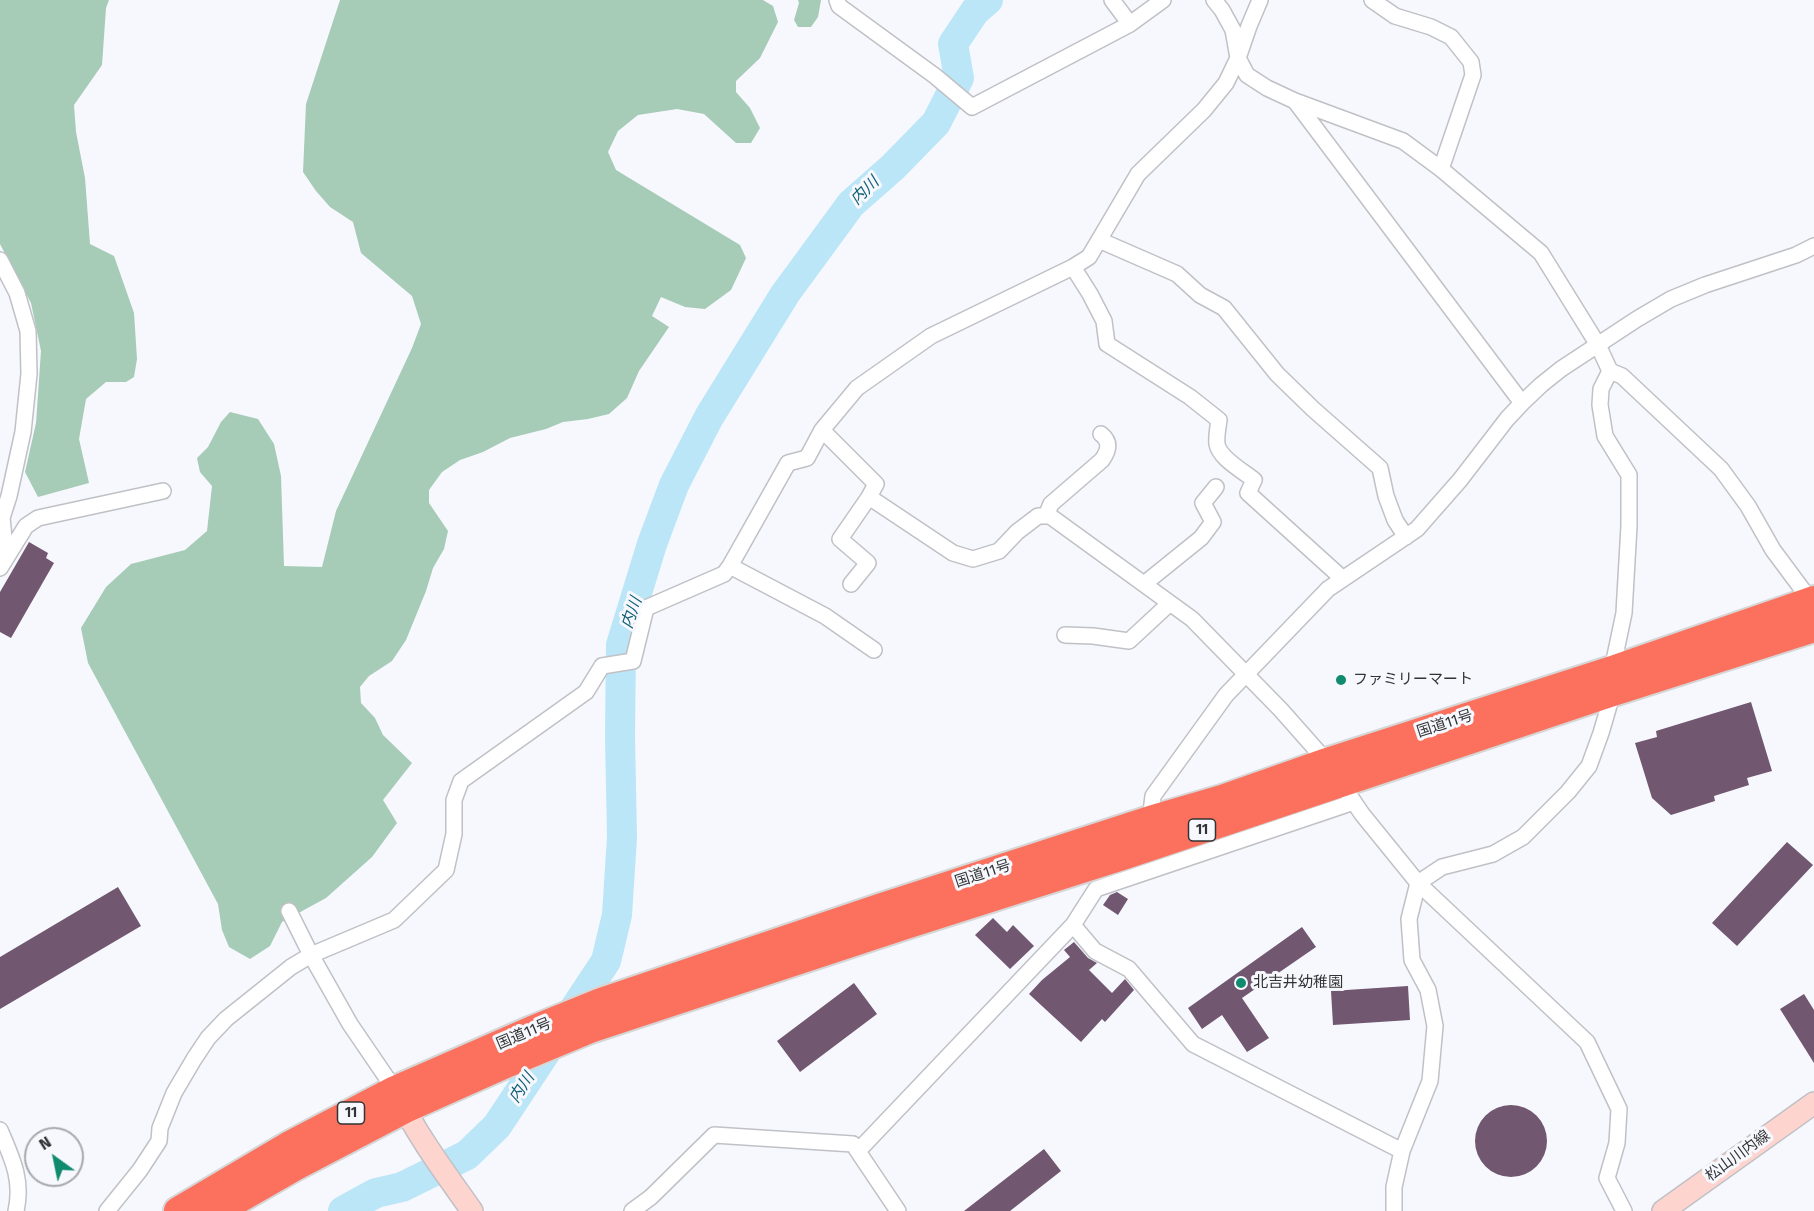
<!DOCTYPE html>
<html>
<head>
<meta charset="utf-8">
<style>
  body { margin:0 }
  #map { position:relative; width:1814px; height:1211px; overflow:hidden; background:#f6f8fd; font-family:"Fira Sans",sans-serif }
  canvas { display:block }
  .north { position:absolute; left:24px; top:1127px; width:60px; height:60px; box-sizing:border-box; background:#f6f8fd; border:2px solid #a8a9ad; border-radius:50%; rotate:327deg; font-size:16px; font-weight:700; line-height:24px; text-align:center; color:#323335 }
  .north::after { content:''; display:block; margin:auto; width:21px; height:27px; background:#118b6e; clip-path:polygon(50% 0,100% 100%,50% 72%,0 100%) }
</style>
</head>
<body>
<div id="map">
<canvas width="1814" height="1211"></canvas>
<div class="north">N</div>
</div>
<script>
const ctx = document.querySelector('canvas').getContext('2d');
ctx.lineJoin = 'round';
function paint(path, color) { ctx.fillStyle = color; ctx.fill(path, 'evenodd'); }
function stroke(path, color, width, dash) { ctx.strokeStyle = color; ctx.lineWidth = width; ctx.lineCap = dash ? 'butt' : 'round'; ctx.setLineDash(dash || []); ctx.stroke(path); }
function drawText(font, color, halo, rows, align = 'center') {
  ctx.font = font + ' "Fira Sans","Noto Sans JP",sans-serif'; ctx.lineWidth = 6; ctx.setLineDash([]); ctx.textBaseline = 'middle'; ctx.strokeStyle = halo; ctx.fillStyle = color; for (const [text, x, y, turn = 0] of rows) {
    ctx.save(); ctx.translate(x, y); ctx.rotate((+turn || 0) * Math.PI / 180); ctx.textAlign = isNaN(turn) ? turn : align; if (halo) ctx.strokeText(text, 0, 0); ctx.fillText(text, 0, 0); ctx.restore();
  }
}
paint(new Path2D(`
  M 0,0 L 109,0 L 106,8 L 102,65 L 74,105 L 76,132 L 85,178 L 90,244 L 114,256 L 134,313 L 137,359 L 134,377 L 126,382 L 106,382 L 86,399 L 79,439 L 89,483 L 38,497 L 25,472 L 36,423 L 41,351 L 31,303 L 0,244 Z
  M 340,0 L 763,0 L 773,6 L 778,22 L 760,58 L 736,81 L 736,92 L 750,108 L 760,128 L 751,143 L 736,143 L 704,114 L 677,109 L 638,115 L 618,131 L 608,152 L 616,170 L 740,245 L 746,258 L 731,290 L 705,309 L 685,307 L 661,297 L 652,316 L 669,327 L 639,371 L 627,398 L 609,414 L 588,419 L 563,422 L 546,429 L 510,438 L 483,452 L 460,460 L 442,472 L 429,490 L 429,503 L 448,531 L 444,549 L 433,568 L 426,591 L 406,640 L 392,661 L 369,676 L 360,687 L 361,703 L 375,718 L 383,735 L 412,763 L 383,800 L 397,823 L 372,857 L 326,898 L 282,922 L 270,946 L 250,959 L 229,947 L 222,930 L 218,904 L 88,663 L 81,628 L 106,587 L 131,564 L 185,550 L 207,531 L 212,486 L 200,472 L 197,458 L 208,447 L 221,422 L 230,412 L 258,419 L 274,444 L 281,476 L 284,566 L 322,567 L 336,511 L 412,348 L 421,324 L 412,296 L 361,253 L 353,222 L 330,207 L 316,191 L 303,172 L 306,104 Z
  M 798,0 L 821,0 L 818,17 L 811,27 L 798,27 L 794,20 L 799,3 Z`), '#a6cbb6');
stroke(new Path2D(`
  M 343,1211 L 376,1193 L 402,1187 L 467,1155 L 497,1126 L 606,961 L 617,915 L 622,837 L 620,736 L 621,645 L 652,544 L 674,485 L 709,417 L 785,294 L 851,204 L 893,167 L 936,123 L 959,78 L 953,44 L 975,11 L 988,0`), '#bbe6f7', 30);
paint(new Path2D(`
  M 29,542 L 48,553 L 46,558 L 54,563 L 11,638 L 0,632 L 0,592 Z
  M 1751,702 L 1772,771 L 1747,778 L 1749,785 L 1714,796 L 1715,801 L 1671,815 L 1652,798 L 1635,743 L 1657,737 L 1656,731 Z
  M 1787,842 L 1813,865 L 1737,946 L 1712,923 Z
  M 118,887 L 141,926 L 0,1009 L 0,957 Z
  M 1117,892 L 1128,899 L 1118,915 L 1103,905 L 1110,895 Z
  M 993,918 L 1007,932 L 1013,925 L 1034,946 L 1010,969 L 975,935 Z
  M 1302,927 L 1316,947 L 1242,998 L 1269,1038 L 1247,1052 L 1222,1015 L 1202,1029 L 1188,1008 Z
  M 1074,942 L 1088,958 L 1097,963 L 1089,970 L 1112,993 L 1125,979 L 1134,990 L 1105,1022 L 1102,1019 L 1081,1042 L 1029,994 L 1042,980 L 1070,957 L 1064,950 Z
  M 854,983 L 877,1014 L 800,1072 L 777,1041 Z
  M 1408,986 L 1410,1020 L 1333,1025 L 1331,991 Z
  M 1804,994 L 1814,1010 L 1814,1063 L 1780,1009 Z
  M1475 1141a36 36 0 1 1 72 0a36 36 0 1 1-72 0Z
  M 1044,1149 L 1061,1171 L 1010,1211 L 964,1211 Z`), '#715770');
const street = new Path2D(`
  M 837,0 L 839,6 L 935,76 L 972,107 L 1130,24 L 1163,0
  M 1112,0 L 1130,24
  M 1214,0 L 1222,10 L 1233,30 L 1238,58 L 1247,75 L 1267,88 L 1295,101 L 1403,141 L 1441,169 L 1541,253 L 1598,345 L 1610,371 L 1622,376 L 1721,469 L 1748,506 L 1773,550 L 1811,601
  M 1372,0 L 1395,16 L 1431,27 L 1451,37 L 1471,62 L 1473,75 L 1441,169
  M 1295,101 L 1522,403
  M 1099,240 L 1177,274 L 1200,295 L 1224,308 L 1277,374 L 1313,409 L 1380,468 L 1386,496 L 1395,520 L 1406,537
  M 0,260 L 17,293 L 28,331 L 29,374 L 23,432 L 9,496 L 2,518 L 6,557
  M 1073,267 L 1090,294 L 1104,321 L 1107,344 L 1190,397 L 1219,420 C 1218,428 1216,436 1217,444 C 1219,458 1243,471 1254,480 L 1248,493 L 1343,579
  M 1610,371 L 1601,389 L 1600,405 L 1605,436 L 1629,475 L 1629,526 L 1624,613 L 1612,670
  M 822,430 L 876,484 L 869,497 L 953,553 L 973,559 L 999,551 L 1017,532 L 1038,516 L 1050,516 L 1192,619 L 1281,710 L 1327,762 L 1362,814 L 1418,883 L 1587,1042 L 1619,1109 L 1617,1143 L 1607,1178 L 1624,1211
  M 1046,516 L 1051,504 L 1102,460 C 1109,450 1111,442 1101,434
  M 730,566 L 825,616 L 874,650
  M 0,568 L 26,526 L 38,518 L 163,491
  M 851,584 L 868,563 L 840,539 L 869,497
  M 1144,584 L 1201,538 L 1213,522 L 1203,503 L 1216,487
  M 1065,635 L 1093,636 L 1129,641 L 1170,603
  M 1150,820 L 1153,796 L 1226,695 L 1328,589 L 1417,529 L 1460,480 L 1507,419 L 1522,403 L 1541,385 L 1561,369 L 1637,319 L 1671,299 L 1705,285 L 1796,255 L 1814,246
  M 289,911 L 311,955 L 350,1024 L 395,1090
  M 1073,925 L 1095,951 L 1129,969 L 1193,1044 L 1402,1151
  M 0,1130 C 12,1158 23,1180 16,1211
  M 858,1151 L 1073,925 L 1096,889 L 1354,802
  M 107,1211 L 140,1170 L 159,1141 L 160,1128 L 174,1093 L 194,1059 L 208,1038 L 226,1019 L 291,967 L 311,955 L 394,920 L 446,870 L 454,834 L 454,800 L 461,781 L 586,692 L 602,666 L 633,661 L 646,608 L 724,574 L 730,566 L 788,463 L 807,458 L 822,430 L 857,388 L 931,336 L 1073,267 L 1089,257 L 1138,174 L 1204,110 L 1226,83 L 1238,58 L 1249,26 L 1260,0
  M 632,1211 L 651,1197 L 714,1135 L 853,1144 L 898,1211
  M 1394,1211 L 1394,1187 L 1402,1151 L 1430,1081 L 1435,1026 L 1428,990 L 1412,960 L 1409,919 L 1418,883 L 1442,867 L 1493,854 L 1523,837 L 1568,792 L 1589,766 L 1601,733 L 1613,692`);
const secondary = new Path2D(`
  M 398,1096 C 418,1137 446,1174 472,1211
  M 1663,1211 L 1814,1103`);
const highway = new Path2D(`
  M 178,1211 L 288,1146 L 395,1090 L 532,1030 L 601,1002 L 879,908 L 1150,820 L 1222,799 L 1327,762 L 1612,670 L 1814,600
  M 218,1211 L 296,1166 L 405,1109 L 508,1063 L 590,1029 L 906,925 L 1126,855 L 1613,692 L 1814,628`);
stroke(street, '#c0c1c6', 18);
stroke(secondary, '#c0c1c6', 24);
stroke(highway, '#d6d6d7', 32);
stroke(street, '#fff', 15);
stroke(secondary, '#fed4cf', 21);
stroke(highway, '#fb715e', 28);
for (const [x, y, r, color] of [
  [1341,680,6,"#118b6e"],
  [1241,983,6,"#118b6e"]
]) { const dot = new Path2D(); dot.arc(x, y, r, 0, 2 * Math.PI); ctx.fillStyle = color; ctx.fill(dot); stroke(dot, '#f6f8fd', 2); }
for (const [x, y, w] of [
  [1202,830,27],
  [351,1113,27]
]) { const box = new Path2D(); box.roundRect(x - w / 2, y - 11, w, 22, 4.5); ctx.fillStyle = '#f6f8fd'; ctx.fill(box); stroke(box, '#323335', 1.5); }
drawText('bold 14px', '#323335', null, [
  ["11",1202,830],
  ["11",351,1113]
]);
drawText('15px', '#323335', '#f6f8fd', [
  ["ファミリーマート",1353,680],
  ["北吉井幼稚園",1253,983]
], 'left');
drawText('15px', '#323335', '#f6f8fd', [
  ["国道11号",1445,724,-18],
  ["国道11号",983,874,-18],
  ["国道11号",524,1034,-23],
  ["松山川内線",1738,1156,-36]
]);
drawText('italic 16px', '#0f5f77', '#f6f8fd', [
  ["内川",865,191,-45],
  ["内川",632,613,-71],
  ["内川",522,1088,-57]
]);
</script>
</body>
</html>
